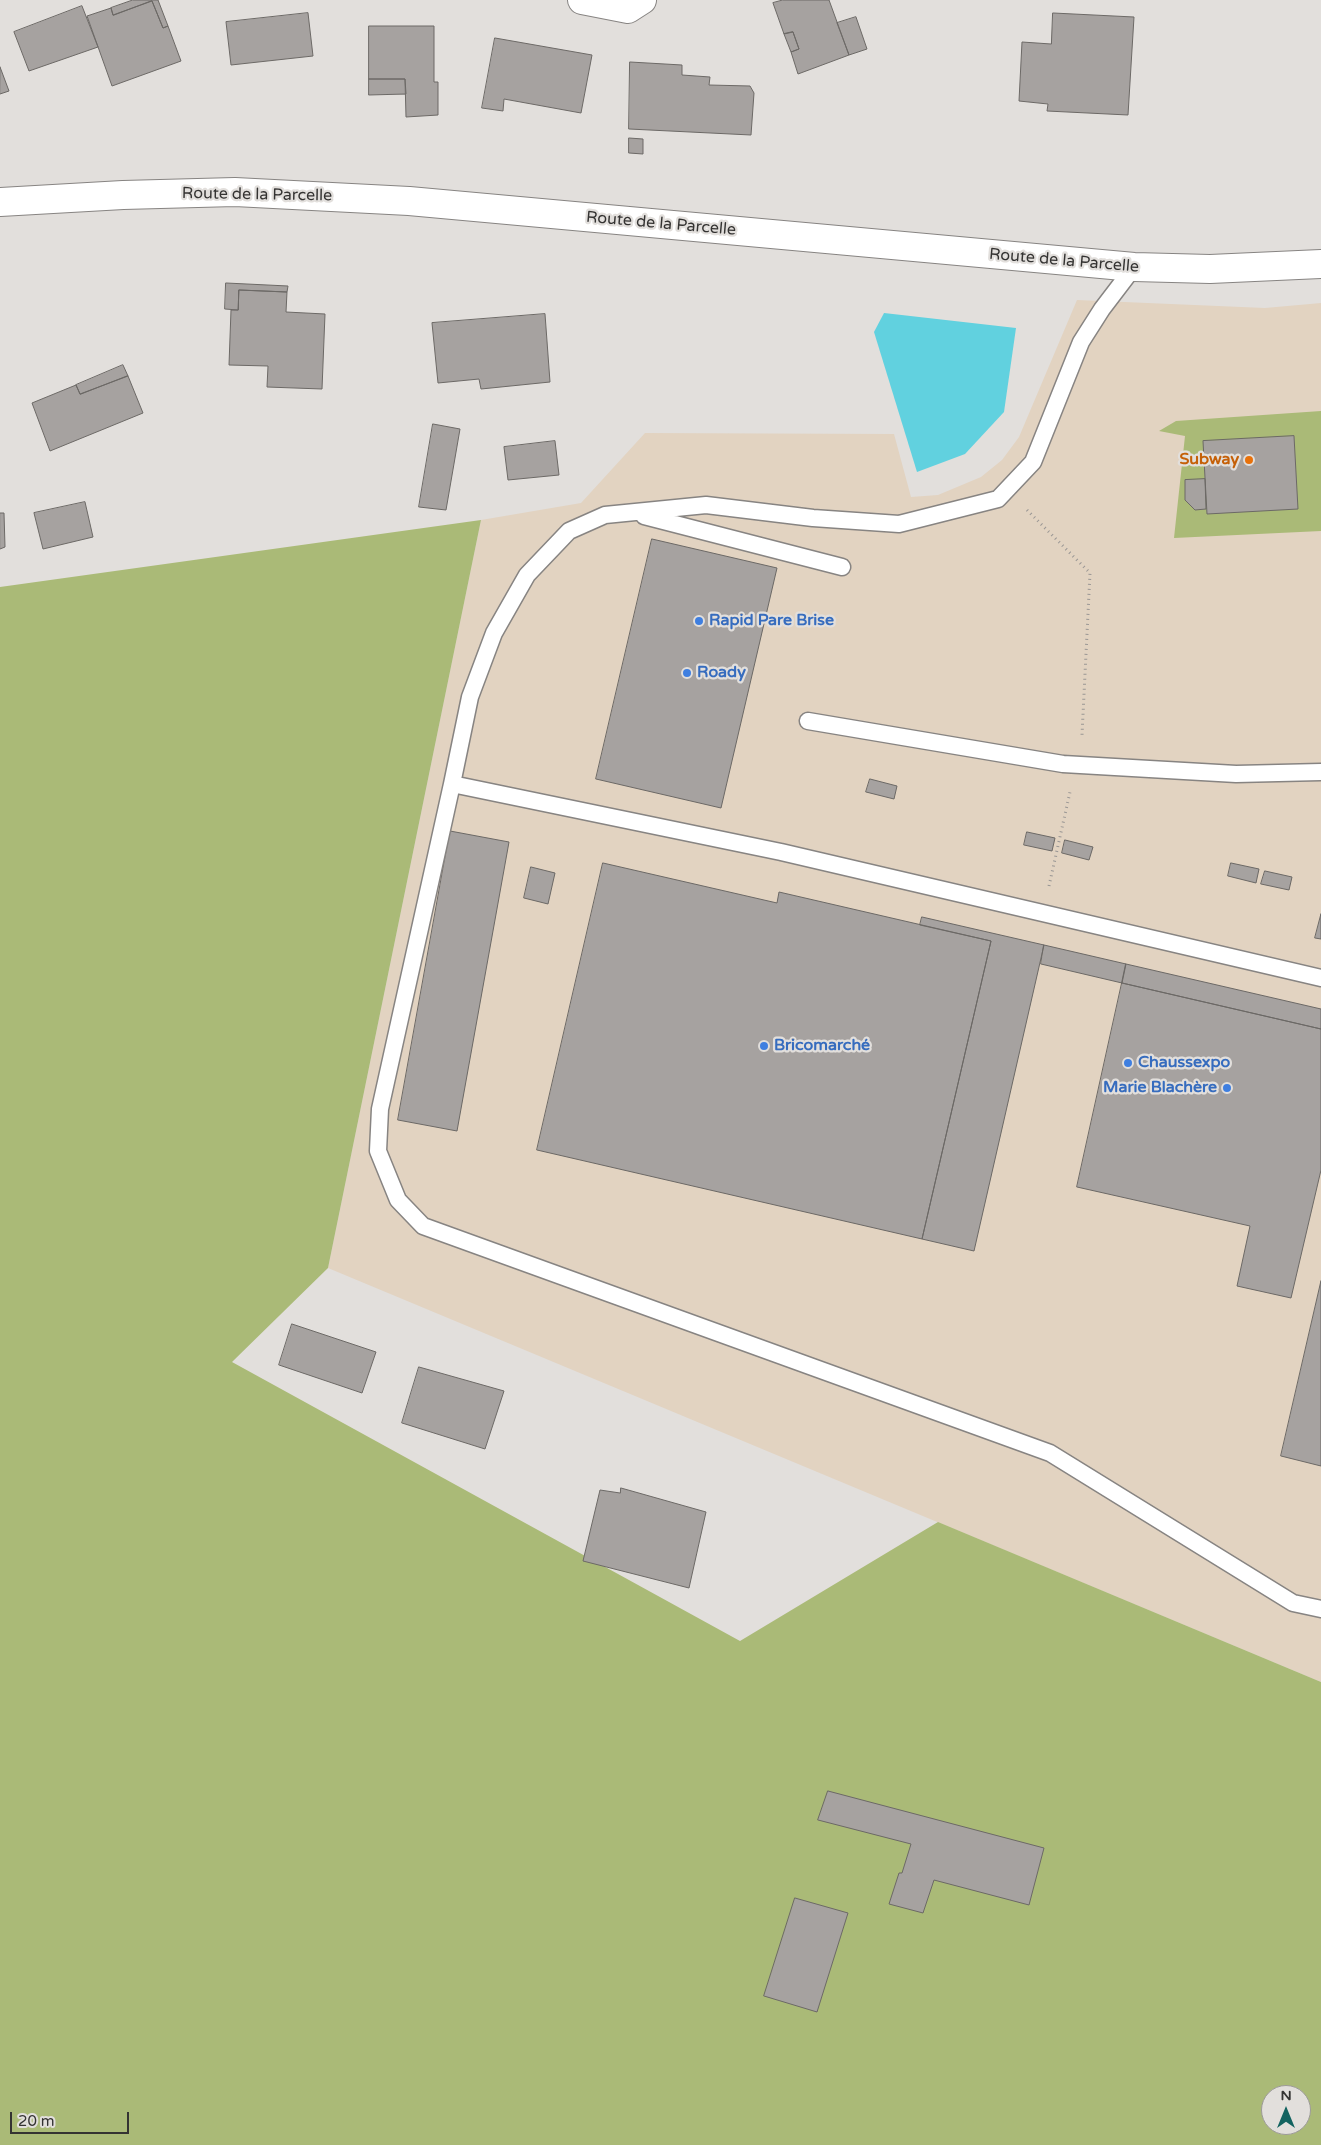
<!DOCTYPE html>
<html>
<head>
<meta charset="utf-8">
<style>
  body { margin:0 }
  #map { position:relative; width:1321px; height:2145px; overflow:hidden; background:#e2dfdc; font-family:"Varela Round",sans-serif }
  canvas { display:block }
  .north { position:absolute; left:1261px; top:2085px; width:50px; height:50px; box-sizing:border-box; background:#e2dfdc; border:1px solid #9c9a98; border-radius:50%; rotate:0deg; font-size:14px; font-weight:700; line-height:20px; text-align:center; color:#343332 }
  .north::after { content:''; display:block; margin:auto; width:18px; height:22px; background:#136360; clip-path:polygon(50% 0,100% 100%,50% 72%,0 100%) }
  .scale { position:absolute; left:10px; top:2112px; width:119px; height:22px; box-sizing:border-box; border:2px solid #343332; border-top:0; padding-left:6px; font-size:15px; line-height:18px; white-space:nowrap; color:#343332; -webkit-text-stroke:4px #e2dfdc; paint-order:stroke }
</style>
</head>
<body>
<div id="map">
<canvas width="1321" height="2145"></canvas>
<div class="north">N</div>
<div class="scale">20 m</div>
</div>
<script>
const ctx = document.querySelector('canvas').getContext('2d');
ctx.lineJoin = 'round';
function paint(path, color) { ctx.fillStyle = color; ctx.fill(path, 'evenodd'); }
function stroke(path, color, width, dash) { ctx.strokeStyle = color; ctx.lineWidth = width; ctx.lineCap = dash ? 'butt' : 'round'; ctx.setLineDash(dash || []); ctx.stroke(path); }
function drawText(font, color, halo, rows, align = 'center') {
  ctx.font = font + ' "Varela Round",sans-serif'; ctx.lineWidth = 4.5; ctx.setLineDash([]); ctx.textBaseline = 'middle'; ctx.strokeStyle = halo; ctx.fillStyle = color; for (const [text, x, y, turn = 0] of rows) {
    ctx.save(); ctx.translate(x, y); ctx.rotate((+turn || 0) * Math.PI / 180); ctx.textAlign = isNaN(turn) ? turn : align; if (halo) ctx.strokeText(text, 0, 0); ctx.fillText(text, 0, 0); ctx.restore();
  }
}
paint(new Path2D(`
  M 1077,300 L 1265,308 L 1321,303 L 1321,1682 L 328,1268 L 481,520 L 581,503 L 645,433 L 894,434 L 911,497 L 938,495 L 981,477 L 1002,460 L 1019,437 Z`), '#e2d3c1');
paint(new Path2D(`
  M 1321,411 L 1321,531 L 1174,538 L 1185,436 L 1159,431 L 1176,421 Z
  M 481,520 L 328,1268 L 232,1362 L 740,1641 L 938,1522 L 1321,1682 L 1321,2145 L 0,2145 L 0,587 ZM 1271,2095 L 1301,2095 L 1301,2125 L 1271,2125 Z`), '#aaba77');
paint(new Path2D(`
  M 884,313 L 1016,328 L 1004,412 L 965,454 L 917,472 L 874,332 Z`), '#61d1df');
const building = new Path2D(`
  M 133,0 L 158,0 L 168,26 L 163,28 L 152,1 L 113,15 L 111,8 Z
  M 783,0 L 829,0 L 849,55 L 798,74 L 791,52 L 799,49 L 793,32 L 784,34 L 773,3 Z
  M 152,1 L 163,28 L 168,26 L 181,61 L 112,86 L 87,16 L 111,8 L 113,15 Z
  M 82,6 L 98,47 L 29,71 L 14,32 Z
  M 308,13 L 313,56 L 231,65 L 226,22 Z
  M 1053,13 L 1134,17 L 1128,115 L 1047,111 L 1048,104 L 1019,101 L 1022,42 L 1051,44 Z
  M 856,17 L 867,49 L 849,55 L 837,23 Z
  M 369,26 L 434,26 L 434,82 L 438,82 L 438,115 L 406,117 L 405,79 L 369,79 Z
  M 793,32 L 799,49 L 791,52 L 784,34 Z
  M 495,38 L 592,55 L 581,113 L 504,99 L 503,111 L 482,108 Z
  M 630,62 L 682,65 L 682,75 L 710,77 L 709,85 L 750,86 L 754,93 L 751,135 L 629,129 Z
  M 0,67 L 9,91 L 0,94 Z
  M 369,79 L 405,79 L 406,94 L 369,95 Z
  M 629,138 L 643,139 L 643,154 L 629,153 Z
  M 226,283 L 288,286 L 287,292 L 239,290 L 238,310 L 225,309 Z
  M 239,290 L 287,292 L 286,312 L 325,314 L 322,389 L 267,387 L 268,366 L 229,365 L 231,310 L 238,310 Z
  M 545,314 L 550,382 L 481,389 L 479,379 L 438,383 L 432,323 Z
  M 123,365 L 128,376 L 80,394 L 76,385 Z
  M 128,376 L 143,413 L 50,451 L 32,403 L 76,385 L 80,394 Z
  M 433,424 L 460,429 L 446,510 L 419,507 Z
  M 1294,436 L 1298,509 L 1207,514 L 1203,441 Z
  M 555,441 L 559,475 L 508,480 L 504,447 Z
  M 1205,479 L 1206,509 L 1195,510 L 1185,500 L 1185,480 Z
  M 85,502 L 93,537 L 43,549 L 34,513 Z
  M 0,513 L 4,513 L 5,547 L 0,549 Z
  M 652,539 L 777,568 L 721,808 L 596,779 Z
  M 870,779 L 897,786 L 894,799 L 866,792 Z
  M 450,831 L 509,842 L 457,1131 L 398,1120 Z
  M 1027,832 L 1055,838 L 1052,851 L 1024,845 Z
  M 1065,840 L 1093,847 L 1089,860 L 1062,853 Z
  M 603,863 L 777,903 L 779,892 L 991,941 L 922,1239 L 537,1150 Z
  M 1231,863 L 1259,869 L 1256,883 L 1228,876 Z
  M 531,867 L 555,873 L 548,904 L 524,898 Z
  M 1265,871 L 1292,877 L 1289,890 L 1261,884 Z
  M 1321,914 L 1321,939 L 1315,938 Z
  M 922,917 L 1044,945 L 974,1251 L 922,1239 L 991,941 L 920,925 Z
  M 1044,945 L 1126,964 L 1122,983 L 1041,964 Z
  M 1126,964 L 1321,1009 L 1321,1029 L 1122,983 Z
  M 1122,983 L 1321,1029 L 1321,1170 L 1291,1298 L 1237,1286 L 1250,1226 L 1077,1187 Z
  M 1321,1281 L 1321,1466 L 1281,1456 Z
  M 292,1324 L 376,1352 L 362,1393 L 279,1365 Z
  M 419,1367 L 504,1391 L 485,1449 L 402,1423 Z
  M 621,1488 L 706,1512 L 689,1588 L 583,1561 L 600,1490 L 620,1493 Z
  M 828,1791 L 1044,1848 L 1029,1905 L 934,1880 L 923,1913 L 889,1904 L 899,1873 L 902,1873 L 911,1844 L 818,1820 Z
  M 795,1898 L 848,1913 L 817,2012 L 764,1996 Z`);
paint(building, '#a6a2a0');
stroke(building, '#6c6966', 1);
const service = new Path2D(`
  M 1134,267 L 1102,309 L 1081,342 L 1033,462 L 998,499 L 899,524 L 813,518 L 706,505 L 605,515 L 569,531 L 527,575 L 494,633 L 470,697 L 452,784 L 781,852 L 1321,978
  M 644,516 L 842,567
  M 808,721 L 1063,764 L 1236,774 L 1321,772
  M 452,784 L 380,1109 L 378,1151 L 398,1200 L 423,1226 L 1050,1453 L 1293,1603 L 1321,1609`);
const minor = new Path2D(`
  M 582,0 L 628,9 L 642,0`);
const secondary = new Path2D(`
  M 0,202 L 123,195 L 235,192 L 409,201 L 1134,267 L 1210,269 L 1321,264`);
stroke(service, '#878482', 19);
stroke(minor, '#878482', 30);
stroke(secondary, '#878482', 30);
stroke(new Path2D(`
  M 1027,510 L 1090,573 L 1082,735
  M 1049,886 L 1070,792`), '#999694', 3, [1, 4]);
stroke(service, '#fff', 16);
stroke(minor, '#fff', 28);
stroke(secondary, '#fff', 28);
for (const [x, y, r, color] of [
  [1249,460,5,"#e8710a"],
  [699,621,5,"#3f7fe0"],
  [687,673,5,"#3f7fe0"],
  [764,1046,5,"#3f7fe0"],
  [1128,1063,5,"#3f7fe0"],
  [1227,1088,5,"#3f7fe0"]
]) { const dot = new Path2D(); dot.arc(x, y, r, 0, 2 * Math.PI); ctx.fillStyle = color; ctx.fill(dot); stroke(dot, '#e2dfdc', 2); }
drawText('16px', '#343332', '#e2dfdc', [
  ["Route de la Parcelle",257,195,1],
  ["Route de la Parcelle",661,224,5],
  ["Route de la Parcelle",1064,261,5]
]);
drawText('bold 16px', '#c56008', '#e2dfdc', [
  ["Subway",1239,460]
], 'right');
drawText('bold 16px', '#366cbe', '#e2dfdc', [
  ["Rapid Pare Brise",709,621],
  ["Roady",697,673],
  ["Bricomarché",774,1046],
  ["Chaussexpo",1138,1063],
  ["Marie Blachère",1217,1088,"right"]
], 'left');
</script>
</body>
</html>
